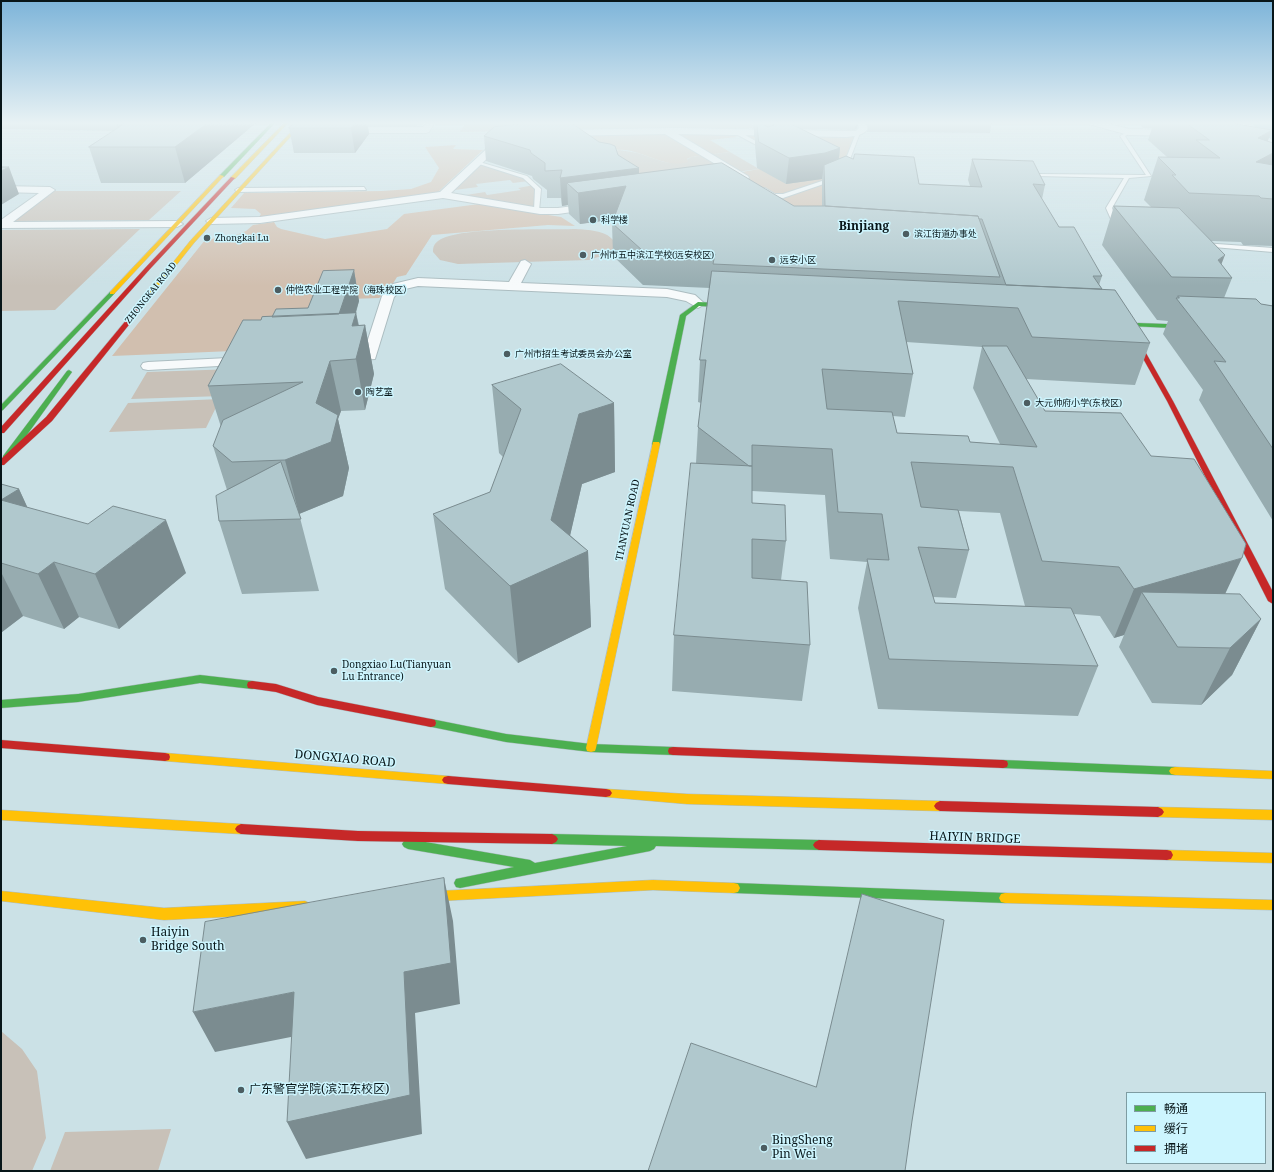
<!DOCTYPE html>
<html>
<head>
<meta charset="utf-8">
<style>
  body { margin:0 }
  #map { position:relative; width:1274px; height:1172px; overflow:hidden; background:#cbe1e6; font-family:"Noto Serif","Noto Sans SC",serif }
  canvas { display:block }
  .frame { position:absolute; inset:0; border:2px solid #081619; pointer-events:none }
  .legend { position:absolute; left:1126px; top:1092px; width:140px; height:72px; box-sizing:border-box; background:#cdf5fe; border:1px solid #7e9ca2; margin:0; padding:5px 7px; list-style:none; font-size:12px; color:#081619 }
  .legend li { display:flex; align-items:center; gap:8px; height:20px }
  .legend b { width:20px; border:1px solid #7e9ca2 }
</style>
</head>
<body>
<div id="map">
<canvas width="1274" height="1172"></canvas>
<div class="frame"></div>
<ul class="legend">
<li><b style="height:5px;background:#4caf50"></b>畅通</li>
<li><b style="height:5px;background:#ffc107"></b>缓行</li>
<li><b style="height:5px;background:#c62828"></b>拥堵</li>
</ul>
</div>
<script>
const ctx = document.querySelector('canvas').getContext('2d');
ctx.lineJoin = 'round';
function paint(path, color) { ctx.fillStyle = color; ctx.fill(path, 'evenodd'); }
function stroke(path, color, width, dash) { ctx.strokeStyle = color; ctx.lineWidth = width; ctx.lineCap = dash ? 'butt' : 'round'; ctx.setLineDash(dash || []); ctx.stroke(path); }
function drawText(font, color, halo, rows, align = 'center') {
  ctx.font = font + ' "Noto Serif","Noto Sans SC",serif'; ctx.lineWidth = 3; ctx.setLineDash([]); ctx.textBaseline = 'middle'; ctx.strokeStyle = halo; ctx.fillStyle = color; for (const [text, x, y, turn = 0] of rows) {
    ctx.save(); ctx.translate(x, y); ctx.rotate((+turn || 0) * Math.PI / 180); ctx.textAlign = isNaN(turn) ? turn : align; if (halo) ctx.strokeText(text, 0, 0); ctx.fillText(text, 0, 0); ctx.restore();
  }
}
paint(new Path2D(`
  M 466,122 L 752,122 L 753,128 L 460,132 Z
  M 619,150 L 638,153 L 664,162 L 682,163 L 691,157 L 730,152 L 759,169 L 644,184 L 607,152 Z
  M 478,162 L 525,177 L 529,181 L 513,183 L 510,180 L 476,184 L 478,187 L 447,191 Z
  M 534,185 L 538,189 L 537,210 L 453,197 L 485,192 L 487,195 L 521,190 L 518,188 Z
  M 54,191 L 181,191 L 149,220 L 14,221 Z
  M 140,229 L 55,310 L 1,311 L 1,230 Z
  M 576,229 C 588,230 605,230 613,240 L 613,249 L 601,256 L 589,260 L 458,264 L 440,260 L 433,252 C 433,247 434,244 438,241 C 457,226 549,230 576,229 Z
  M 235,369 L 222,396 L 131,399 L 147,372 Z
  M 220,399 L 206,428 L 109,432 L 128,403 Z
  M 1,1031 L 22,1049 L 37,1071 L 46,1138 L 32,1171 L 1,1171 Z
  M 171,1129 L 158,1171 L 50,1171 L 65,1132 Z`), '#c8c1b8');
paint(new Path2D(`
  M 670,133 L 732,134 L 737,137 L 710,140 L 730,152 L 691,157 L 687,159 L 688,162 C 663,170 641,147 616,150 L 514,136 Z
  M 743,134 L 857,135 L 842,175 L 854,200 L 811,218 L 736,173 L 759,169 L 757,141 Z
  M 456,145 L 453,149 L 483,150 L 437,193 L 259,217 L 261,214 L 255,209 L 231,208 L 244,193 L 382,191 L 411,189 L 431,182 L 439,168 L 425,147 Z
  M 479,204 L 561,217 L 575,226 L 548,225 L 432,235 L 406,275 L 397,277 L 389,290 L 379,298 L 319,300 L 281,349 L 112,356 L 205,240 L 236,235 L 246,231 L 253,225 L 274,222 L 277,227 L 281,229 L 325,239 L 387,229 L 404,214 Z`), '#d1bfaf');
paint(new Path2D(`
  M 1249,122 L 1273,122 L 1273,141 Z`), '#7cb5c2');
const lane = new Path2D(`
  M 734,131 L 738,131 L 768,148 L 764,149 L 734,133 Z
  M 1129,131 L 1131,133 L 1125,136 L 1151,176 L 1129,178 L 1112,208 L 1119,227 L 1114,226 L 1106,208 L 1124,178 L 1038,176 L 1036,175 L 1038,174 L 1146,175 L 1120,136 Z
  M 858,132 L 860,133 L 844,175 L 841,178 L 783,198 L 772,196 L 762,190 L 765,188 L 775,194 L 783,194 L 837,176 L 840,174 L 856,133 Z
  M 476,161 L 527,176 L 541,189 L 539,211 L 534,210 L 535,189 L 523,178 L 476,163 Z
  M 364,187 L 366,190 L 238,192 L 235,190 L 238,188 Z
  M 1203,243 L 1273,248 L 1273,252 L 1201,246 L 1201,244 Z`);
const street = new Path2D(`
  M 427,122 L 435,122 L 429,132 L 426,133 L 341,133 L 337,130 L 341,127 L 423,127 Z
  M 857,122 L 865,122 L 868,129 C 862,136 855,136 846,137 L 678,134 L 748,176 L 749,178 L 744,181 L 665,134 L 558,136 L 554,133 L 558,130 L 675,128 L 846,131 L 856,131 L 859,128 Z
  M 1087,122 L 1101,122 L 1129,129 L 1178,130 L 1182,133 L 1178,136 L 1129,135 L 1088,124 Z
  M 507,135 L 510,136 L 510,140 L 500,146 L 451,193 L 540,208 L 558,208 L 596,203 L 601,206 L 600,208 L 558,214 L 540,214 L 443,198 L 260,223 L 211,224 L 206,221 L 211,218 L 260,217 L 440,192 L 494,142 Z
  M 1,186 L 50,187 L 55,190 L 13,222 L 177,221 L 183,224 L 177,227 L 1,228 L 1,220 L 39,193 L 1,192 Z
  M 525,260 L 531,264 L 521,283 L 667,289 L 695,295 L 705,304 L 698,308 L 686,301 L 667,297 L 418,286 L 401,290 L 394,297 L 375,359 L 344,361 L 339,360 L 337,357 L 339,354 L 364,352 L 382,296 L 393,284 L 418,278 L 509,282 L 521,261 Z
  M 248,357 L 253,358 L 255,361 L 253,364 L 148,370 L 143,369 L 141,366 L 143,363 L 148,362 Z`);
const fast = new Path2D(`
  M 272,122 L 276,122 L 224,177 L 220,177 L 220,175 Z
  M 110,292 L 115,293 L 3,410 L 1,411 L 1,405 Z
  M 698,302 L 738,304 L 741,306 L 738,308 L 699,306 L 686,316 L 660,444 L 659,446 L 653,446 L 652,444 L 680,315 Z
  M 1108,322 L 1195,325 L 1198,327 L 1195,329 L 1106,325 L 1105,324 Z
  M 69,370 L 72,372 L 9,460 L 3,460 L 3,456 L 67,371 Z
  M 200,675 L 252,681 L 256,682 L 257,685 L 256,688 L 252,689 L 200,683 L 78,702 L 1,708 L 1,700 L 78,694 Z
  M 431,719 L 506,734 L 591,744 L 673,747 L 677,748 L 678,751 L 677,754 L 673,755 L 591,752 L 506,742 L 427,726 L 426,723 L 427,720 Z
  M 1003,760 L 1175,767 L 1179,768 L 1181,771 L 1179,774 L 1175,775 L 1003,768 L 999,767 L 998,764 L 999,761 Z
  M 552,834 L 819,840 L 823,842 L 825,845 L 823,848 L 819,850 L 656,846 L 654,849 L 650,851 L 460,888 L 456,887 L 454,883 L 456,879 L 514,867 L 408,849 L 404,847 L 402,844 L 404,841 L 408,839 L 530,860 L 535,863 L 627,846 L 552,844 L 548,842 L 546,839 L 548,836 Z
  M 734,883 L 1005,893 L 1009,894 L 1011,898 L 1009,902 L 1005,903 L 734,893 L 730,892 L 728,888 L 730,884 Z`);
const slow = new Path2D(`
  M 285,122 L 289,122 L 235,179 L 231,179 L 231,177 Z
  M 300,122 L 304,122 L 194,243 L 151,297 L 147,297 L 147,295 L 190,241 Z
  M 220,175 L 224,176 L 114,294 L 110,294 L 110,292 Z
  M 653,442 L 659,442 L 660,444 L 596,748 L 595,751 L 591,752 L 587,751 L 586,748 Z
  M 165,753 L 448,776 L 452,777 L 454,780 L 452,783 L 448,784 L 165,761 L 161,760 L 160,757 L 161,754 Z
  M 1175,767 L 1273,771 L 1273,779 L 1175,775 L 1171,774 L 1169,771 L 1171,768 Z
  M 606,789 L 687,794 L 940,801 L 944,803 L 946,806 L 944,809 L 940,811 L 687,804 L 606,797 L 602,796 L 600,793 L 602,790 Z
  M 1158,807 L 1273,810 L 1273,820 L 1158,817 L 1154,815 L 1152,812 L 1154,809 Z
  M 1,810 L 241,824 L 245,826 L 247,829 L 245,832 L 241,834 L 1,820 Z
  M 1167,850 L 1273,853 L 1273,863 L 1167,860 L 1163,859 L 1161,855 L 1163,851 Z
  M 653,880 L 734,883 L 738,884 L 740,888 L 738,892 L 734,893 L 653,890 L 419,902 L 415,901 L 413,897 L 415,893 L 419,892 Z
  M 1,891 L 164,908 L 305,901 L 309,903 L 311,907 L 309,911 L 305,913 L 164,920 L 1,901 Z
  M 1005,893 L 1273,900 L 1273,910 L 1005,903 L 1001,902 L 999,898 L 1001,894 Z`);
const jam = new Path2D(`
  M 1232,122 L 1236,122 L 1273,151 L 1273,154 Z
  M 231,177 L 235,178 L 150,269 L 4,433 L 1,433 L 1,427 L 146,267 Z
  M 147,295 L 152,296 L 52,421 L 4,465 L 1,465 L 1,459 L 46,417 Z
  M 1130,328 L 1133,330 L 1173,401 L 1273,592 L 1273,604 L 1268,601 L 1167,401 L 1127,330 Z
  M 252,681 L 276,684 L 318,697 L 431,719 L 435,720 L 436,723 L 435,726 L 431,727 L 317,705 L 276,692 L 248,688 L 247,685 L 248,682 Z
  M 1,740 L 165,753 L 169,754 L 170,757 L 169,760 L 165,761 L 1,748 Z
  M 673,747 L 1003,760 L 1007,761 L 1008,764 L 1007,767 L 1003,768 L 673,755 L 669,754 L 668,751 L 669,748 Z
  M 448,776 L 606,789 L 610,790 L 612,793 L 610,796 L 606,797 L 448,784 L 444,783 L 442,780 L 444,777 Z
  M 940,801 L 1158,807 L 1162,809 L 1164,812 L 1162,815 L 1158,817 L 940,811 L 936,809 L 934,806 L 936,803 Z
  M 241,824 L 358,831 L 552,834 L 556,836 L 558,839 L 556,842 L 552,844 L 358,841 L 241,834 L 237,832 L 235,829 L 237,826 Z
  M 819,840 L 1167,850 L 1171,851 L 1173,855 L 1171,859 L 1167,860 L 819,850 L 815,848 L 813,845 L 815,842 Z`);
stroke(lane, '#acbdc1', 2);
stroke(street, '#acbdc1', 2);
stroke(fast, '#acbdc1', 1);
stroke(slow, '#acbdc1', 1);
stroke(jam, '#acbdc1', 1);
paint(lane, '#f7fafb');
paint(street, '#f7fafb');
paint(fast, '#4caf50');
paint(slow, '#ffc107');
paint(jam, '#c62828');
paint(new Path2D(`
  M 1,122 L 257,122 L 185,183 L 101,183 L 89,147 L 114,131 L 1,129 Z
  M 295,122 L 419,122 L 417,126 L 368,126 L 369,134 L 355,153 L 294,153 L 289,128 Z
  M 752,122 L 858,122 L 857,128 L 855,130 L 801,129 L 840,148 L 839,159 L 853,159 L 919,184 L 970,186 L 968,180 L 972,159 L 1045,185 L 1042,199 L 1059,227 L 1102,276 L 1099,285 L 1102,289 L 1150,343 L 1135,385 L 1026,379 L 1045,411 L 1225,594 L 1261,619 L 1232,675 L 1201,705 L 1152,703 L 1119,647 L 1124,635 L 1114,638 L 1100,616 L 1074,614 L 1098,666 L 1078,716 L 878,709 L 858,608 L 867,562 L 830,559 L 825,495 L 752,491 L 752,503 L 786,541 L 781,580 L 810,645 L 802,701 L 672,691 L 674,635 L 696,463 L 698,427 L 701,403 L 698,402 L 700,360 L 710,288 L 643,285 L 613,256 L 612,223 L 614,219 L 580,224 L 569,214 L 568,205 L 562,206 L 561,198 L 547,198 L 547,190 L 533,179 L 532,176 L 486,161 L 484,136 L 599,142 L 618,155 L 639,174 L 794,206 L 822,206 L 822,179 L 786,184 L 757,168 L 755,146 L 755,138 L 754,137 L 754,128 L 753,128 ZM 906,342 L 982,347 L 973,388 L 1000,444 L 970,442 L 897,433 L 893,416 L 905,417 L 913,374 ZM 959,511 L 1000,513 L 1025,606 L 935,603 L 933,597 L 956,598 L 969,550 Z
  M 866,122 L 992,122 L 990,133 L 867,132 L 868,126 Z
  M 1137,122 L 1225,122 L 1268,141 L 1273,143 L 1273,246 L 1243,245 L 1241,242 L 1211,241 L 1221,265 L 1232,278 L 1224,298 L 1273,306 L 1273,521 L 1199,400 L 1203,390 L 1163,334 L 1168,321 L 1157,320 L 1102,245 L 1114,206 L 1151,207 L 1144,200 L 1158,157 L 1167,157 L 1148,140 L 1152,128 L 1143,128 Z
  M 354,270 L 359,301 L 356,313 L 359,325 L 365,325 L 374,374 L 365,410 L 341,411 L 338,419 L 349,468 L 343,496 L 299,514 L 319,591 L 242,594 L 219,521 L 227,490 L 213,446 L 221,427 L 208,386 L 261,320 L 308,308 Z
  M 492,385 L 614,403 L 615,472 L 582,484 L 570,535 L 588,551 L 591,627 L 518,663 L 445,589 L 433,514 L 490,492 L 503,457 L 499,453 Z
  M 1,484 L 19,489 L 27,507 L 186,573 L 119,629 L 79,617 L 64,629 L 23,616 L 2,632 L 1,632 Z`), '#97acb0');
paint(new Path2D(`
  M 115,122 L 132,122 L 118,131 Z
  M 209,122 L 257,122 L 185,183 L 175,147 Z
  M 356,122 L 367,122 L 369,134 L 355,153 L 351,128 Z
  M 856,122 L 858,122 L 857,128 L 855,130 Z
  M 1272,130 L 1261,159 L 1273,153 L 1273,181 L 1256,196 L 1258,138 Z
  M 840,148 L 837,174 L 824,165 L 822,179 L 786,184 L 789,158 Z
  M 9,167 L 19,194 L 1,205 L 1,171 Z
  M 639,168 L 639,195 L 626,218 L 580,224 L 578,193 L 567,183 L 568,205 L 562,206 L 560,178 Z
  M 1225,255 L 1216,278 L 1218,260 Z
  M 354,270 L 359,301 L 344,351 L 337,318 Z
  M 356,313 L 361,339 L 365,325 L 374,374 L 365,410 L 356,359 L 352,326 Z
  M 330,361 L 341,411 L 338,419 L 349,468 L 343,496 L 299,514 L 285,460 L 316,403 Z
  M 614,403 L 615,472 L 582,484 L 564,562 L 588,551 L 591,627 L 518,663 L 510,586 L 579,414 Z
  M 19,489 L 43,541 L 1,500 Z
  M 166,520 L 186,573 L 119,629 L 95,574 Z
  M 1242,558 L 1219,607 L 1142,592 L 1124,635 L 1114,638 L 1134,589 Z
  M 54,562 L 79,617 L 64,629 L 38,574 Z
  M 1,572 L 23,616 L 2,632 L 1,630 Z
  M 1261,619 L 1232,675 L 1201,705 L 1230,648 Z
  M 444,878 L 453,921 L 460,1004 L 415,1013 L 422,1134 L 306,1159 L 287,1122 Z
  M 294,992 L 311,1033 L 215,1052 L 193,1012 Z`), '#7b8c90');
const building = new Path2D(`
  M 127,122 L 209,122 L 175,147 L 89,147 Z
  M 295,122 L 356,122 L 351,128 L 289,128 Z
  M 538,122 L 570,122 L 599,142 L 610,144 L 615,146 L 618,155 L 639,168 L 560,178 L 562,170 L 545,171 L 545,163 L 531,153 L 530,150 L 484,136 L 494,127 Z
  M 757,122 L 768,127 L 774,125 L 770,122 L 787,122 L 840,148 L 825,153 L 789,158 L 759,142 Z
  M 1185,122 L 1225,122 L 1272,130 L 1258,138 L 1273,143 L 1273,153 L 1256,162 L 1273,165 L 1273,199 L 1261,198 L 1259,196 L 1189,193 L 1172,175 L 1176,175 L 1158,157 L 1220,158 L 1196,140 L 1209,140 Z
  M 855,154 L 914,157 L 919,184 L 982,187 L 972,159 L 1033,161 L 1045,185 L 1033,184 L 1059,227 L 1074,227 L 1102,276 L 1093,276 L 1102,289 L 1006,285 L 982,219 L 979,219 L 978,216 L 825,206 L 824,165 L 846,156 L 853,159 Z
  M 722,163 L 794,206 L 826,206 L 978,216 L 1000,277 L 713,264 L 715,254 L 643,251 L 612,223 L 626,186 L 578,193 L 567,183 Z
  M 1,167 L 9,167 L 1,171 Z
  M 1114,206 L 1179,208 L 1225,255 L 1218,260 L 1232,278 L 1172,277 Z
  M 354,270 L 339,314 L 272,317 L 276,309 L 308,308 L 323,271 Z
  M 712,271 L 1115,290 L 1150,343 L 1032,337 L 1018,308 L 898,301 L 913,374 L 822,369 L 827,409 L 892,412 L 897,433 L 968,436 L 970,442 L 1037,447 L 982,346 L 1007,346 L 1045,411 L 1121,413 L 1151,456 L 1194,459 L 1246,544 L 1242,558 L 1134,589 L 1119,567 L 1042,561 L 1013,467 L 911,462 L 921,507 L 958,510 L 969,550 L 918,547 L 935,603 L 1071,608 L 1098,666 L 889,659 L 867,559 L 889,560 L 882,514 L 838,512 L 832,449 L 752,445 L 752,466 L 749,466 L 698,427 L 706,360 L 700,360 Z
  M 1178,296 L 1256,299 L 1261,304 L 1273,306 L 1273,449 L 1214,361 L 1226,362 L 1176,298 L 1179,298 Z
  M 356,313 L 352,326 L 365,325 L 356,359 L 330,361 L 316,403 L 338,415 L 331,442 L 285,460 L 232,462 L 213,446 L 223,420 L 303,382 L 208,386 L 243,320 L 261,320 L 262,317 Z
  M 561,364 L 614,403 L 579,414 L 551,520 L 588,551 L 510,586 L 433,514 L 490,492 L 521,409 L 492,385 Z
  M 281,462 L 301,519 L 219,521 L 216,496 Z
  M 691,463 L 752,466 L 752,503 L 785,505 L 786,541 L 752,539 L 752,578 L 807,582 L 810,645 L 674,635 Z
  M 1,484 L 19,489 L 1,500 L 88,524 L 113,506 L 166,520 L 95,574 L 54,562 L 38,574 L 1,563 Z
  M 1142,592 L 1240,594 L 1261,619 L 1230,648 L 1178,647 Z
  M 444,878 L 451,963 L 404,972 L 410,1095 L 287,1122 L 294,992 L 193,1012 L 205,922 Z
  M 862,894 L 944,920 L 912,1121 L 905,1171 L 648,1171 L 691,1043 L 816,1087 Z`);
paint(building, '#b0c8cd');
stroke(building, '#7b8c90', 1);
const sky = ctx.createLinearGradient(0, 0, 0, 286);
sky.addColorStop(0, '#7db4d9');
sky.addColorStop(0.43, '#e8f2f4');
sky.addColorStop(1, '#e8f2f400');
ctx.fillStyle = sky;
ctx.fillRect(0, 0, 1274, 286);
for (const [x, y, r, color] of [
  [593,220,4,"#4c5d61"],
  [906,234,4,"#4c5d61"],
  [207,238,4,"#4c5d61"],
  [583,255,4,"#4c5d61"],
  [772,260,4,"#4c5d61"],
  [278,290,4,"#4c5d61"],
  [507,354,4,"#4c5d61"],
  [358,392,4,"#4c5d61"],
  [1027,403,4,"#4c5d61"],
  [334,671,4,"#4c5d61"],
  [143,940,4,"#4c5d61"],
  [241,1090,4,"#4c5d61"],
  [764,1148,4,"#4c5d61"]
]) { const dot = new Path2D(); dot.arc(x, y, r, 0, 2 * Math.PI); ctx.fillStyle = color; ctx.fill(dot); stroke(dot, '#cdf5fe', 1.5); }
drawText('9px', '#081619', '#cdf5fe', [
  ["科学楼",601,220],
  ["滨江街道办事处",914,234],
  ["Zhongkai Lu",215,238],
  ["广州市五中滨江学校(远安校区)",591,255],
  ["远安小区",780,260],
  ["仲恺农业工程学院（海珠校区）",286,290],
  ["广州市招生考试委员会办公室",515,354],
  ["陶艺室",366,392],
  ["大元帅府小学(东校区)",1035,403]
], 'left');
drawText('9px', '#081619', '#cdf5fe', [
  ["ZHONGKAI ROAD",151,293,-51]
]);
drawText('10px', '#081619', '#cdf5fe', [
  ["TIANYUAN ROAD",628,520,-78]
]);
drawText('10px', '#081619', '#cdf5fe', [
  ["Dongxiao Lu(Tianyuan",342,665],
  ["Lu Entrance)",342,677]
], 'left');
drawText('bold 12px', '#081619', '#cdf5fe', [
  ["Binjiang",864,227]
]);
drawText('12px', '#081619', '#cdf5fe', [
  ["DONGXIAO ROAD",345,759,5],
  ["HAIYIN BRIDGE",975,838,2]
]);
drawText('12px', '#081619', '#cdf5fe', [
  ["Haiyin",151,933],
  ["Bridge South",151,947],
  ["广东警官学院(滨江东校区)",249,1090],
  ["BingSheng",772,1141],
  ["Pin Wei",772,1155]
], 'left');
</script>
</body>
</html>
